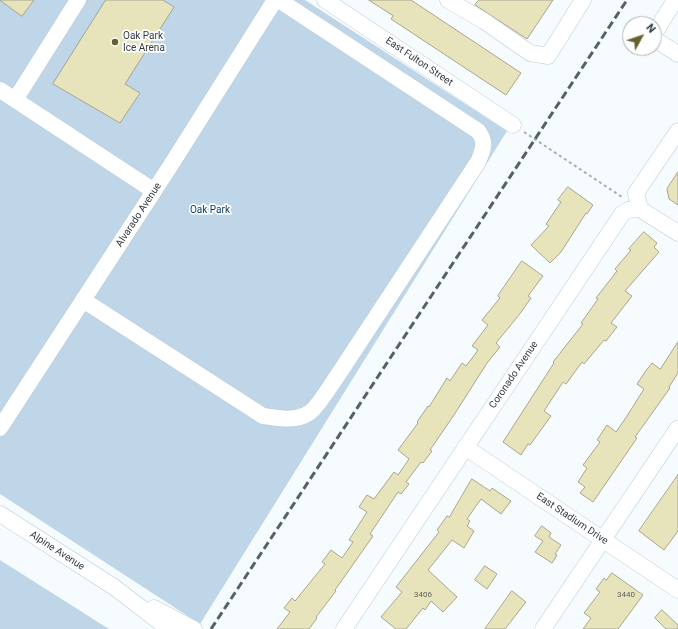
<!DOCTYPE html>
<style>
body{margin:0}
#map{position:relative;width:678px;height:629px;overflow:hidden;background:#f6fbfe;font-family:Roboto,sans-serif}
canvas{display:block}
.north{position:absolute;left:622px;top:16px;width:40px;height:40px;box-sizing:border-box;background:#fff;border:1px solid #adb0b3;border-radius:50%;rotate:50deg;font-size:11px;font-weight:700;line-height:16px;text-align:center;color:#323a40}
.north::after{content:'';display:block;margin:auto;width:14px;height:18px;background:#67612e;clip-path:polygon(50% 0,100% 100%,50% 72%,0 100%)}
</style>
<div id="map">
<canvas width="678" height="629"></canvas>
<div class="north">N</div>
</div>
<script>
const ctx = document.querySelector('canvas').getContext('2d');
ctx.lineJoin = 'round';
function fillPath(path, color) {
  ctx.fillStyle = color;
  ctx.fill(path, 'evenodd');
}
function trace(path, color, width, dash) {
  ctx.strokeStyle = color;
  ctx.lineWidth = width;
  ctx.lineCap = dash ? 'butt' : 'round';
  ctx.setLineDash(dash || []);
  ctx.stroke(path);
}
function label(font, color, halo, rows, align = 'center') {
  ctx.font = font + ' Roboto,sans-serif';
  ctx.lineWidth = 3.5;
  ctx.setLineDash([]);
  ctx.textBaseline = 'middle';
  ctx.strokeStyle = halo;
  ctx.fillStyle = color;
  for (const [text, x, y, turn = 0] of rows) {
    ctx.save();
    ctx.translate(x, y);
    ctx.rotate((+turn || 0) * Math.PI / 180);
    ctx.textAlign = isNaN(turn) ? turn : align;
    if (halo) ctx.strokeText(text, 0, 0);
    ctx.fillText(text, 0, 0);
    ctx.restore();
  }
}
const green = new Path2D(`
 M 0,0 L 305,0 L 507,131 L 200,624 L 0,494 Z
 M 0,560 L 109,629 L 0,629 Z`);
const building = new Path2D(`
 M 0,0 L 34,0 L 22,16 Z
 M 106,0 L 163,0 L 174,7 L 125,84 L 140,93 L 120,123 L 53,84 Z
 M 369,0 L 411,0 L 521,73 L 506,95 L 391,19 L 393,16 Z
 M 479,0 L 553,0 L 527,39 L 475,5 Z
 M 678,172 L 678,205 L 669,199 L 667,189 Z
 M 568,187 L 593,205 L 587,214 L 586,213 L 561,252 L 550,263 L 531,245 L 549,226 L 546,224 L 561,202 L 558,200 Z
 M 644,232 L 657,243 L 654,247 L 659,252 L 625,291 L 632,296 L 611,323 L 617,327 L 606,341 L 604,340 L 584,364 L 582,362 L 566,384 L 563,382 L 544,411 L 551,416 L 530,445 L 528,444 L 521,455 L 503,442 L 554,363 L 553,362 L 583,324 L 581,323 L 598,299 L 596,298 L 617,271 L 615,269 L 631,250 L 629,249 Z
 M 522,261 L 543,276 L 528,296 L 531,298 L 519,315 L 496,343 L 500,347 L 487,363 L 454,415 L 430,450 L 432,451 L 423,463 L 421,462 L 406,482 L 409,484 L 401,494 L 398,492 L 370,534 L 373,536 L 335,590 L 336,591 L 316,617 L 317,618 L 309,629 L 277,629 L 290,612 L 284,608 L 292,598 L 295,601 L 325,564 L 322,562 L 331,550 L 342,558 L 353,542 L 349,540 L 367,512 L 359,507 L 367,495 L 374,499 L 394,472 L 398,475 L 409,459 L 398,450 L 418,423 L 417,422 L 428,406 L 429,407 L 447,378 L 450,381 L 462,363 L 466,366 L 473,357 L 478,350 L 472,346 L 488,325 L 482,320 L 500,298 L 498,296 Z
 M 678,342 L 678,373 L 669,387 L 670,388 L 635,437 L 637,438 L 593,502 L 580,493 L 585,487 L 578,482 L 587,468 L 583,465 L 600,442 L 597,440 L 607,425 L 616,432 L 627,416 L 644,389 L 637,384 L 645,372 L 652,363 L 660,369 Z
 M 678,475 L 678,531 L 664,550 L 639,531 Z
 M 472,479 L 490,491 L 492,488 L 511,501 L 501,514 L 481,499 L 467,519 L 470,521 L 467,526 L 474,531 L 464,548 L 452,540 L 428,570 L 457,597 L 443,612 L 431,601 L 425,610 L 423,608 L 406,629 L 396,629 L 381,617 L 402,592 L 396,587 L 439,532 L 437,530 L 447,516 L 449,517 Z
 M 542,526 L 551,533 L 549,537 L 561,545 L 555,554 L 557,555 L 552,563 L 535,552 L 543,541 L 535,536 Z
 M 485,566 L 497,574 L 487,589 L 475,580 Z
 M 612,573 L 643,595 L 618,629 L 583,629 L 591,618 L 584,613 L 600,592 L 596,589 L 604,578 L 606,580 Z
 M 512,591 L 526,602 L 505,629 L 485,629 Z
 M 662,610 L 678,625 L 678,629 L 666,629 L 655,618 Z`);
const path = new Path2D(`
 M 524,132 L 622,197`);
const minor = new Path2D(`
 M 325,0 L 513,125
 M 448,0 L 484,21 L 530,53 L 548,56 L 583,0
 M 654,34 L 675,0
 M 654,39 L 678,54
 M 0,90 L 154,191
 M 15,100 L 78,0
 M 640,209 L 636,193 L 678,131
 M 640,209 L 678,233
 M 83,300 L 263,416 C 278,418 295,422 309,413 C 316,409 329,388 334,381 L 478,162 C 483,149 487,143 478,131 L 279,0
 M 0,428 L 169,168 L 275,0
 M 465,447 L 678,590
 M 0,514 L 114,587 L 169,629
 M 154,608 L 194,629
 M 344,629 L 622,214 L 628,210 L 640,209
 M 543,629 L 678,428`);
const rail = new Path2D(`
 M 211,629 L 627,0`);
const markers = [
 [115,42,4,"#67612e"]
];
const numberNames = [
 ["3406",423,595],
 ["3440",626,595]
];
const poiNames = [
 ["Oak Park",123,36],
 ["Ice Arena",123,48]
];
const streetNames = [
 ["East Fulton Street",419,62,34],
 ["Alvarado Avenue",139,215,-57],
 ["Coronado Avenue",514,375,-56],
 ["East Stadium Drive",572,519,34],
 ["Alpine Avenue",57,551,33]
];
const parkNames = [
 ["Oak Park",210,210]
];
fillPath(green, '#bfd6e9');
fillPath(building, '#e7e3ba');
trace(building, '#a8a690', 1);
trace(minor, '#b6c9da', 17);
trace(path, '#a9afb3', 2, [3, 3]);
trace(minor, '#fff', 16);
trace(rail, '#586065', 3, [8, 4]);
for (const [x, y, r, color] of markers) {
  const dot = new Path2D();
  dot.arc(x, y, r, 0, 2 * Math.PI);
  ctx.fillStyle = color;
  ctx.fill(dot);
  trace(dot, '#fff', 1.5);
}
label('8px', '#5f645e', null, numberNames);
label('10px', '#323a40', '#fff', poiNames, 'left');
label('10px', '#323a40', '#fff', streetNames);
label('10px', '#00395e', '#fff', parkNames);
</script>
